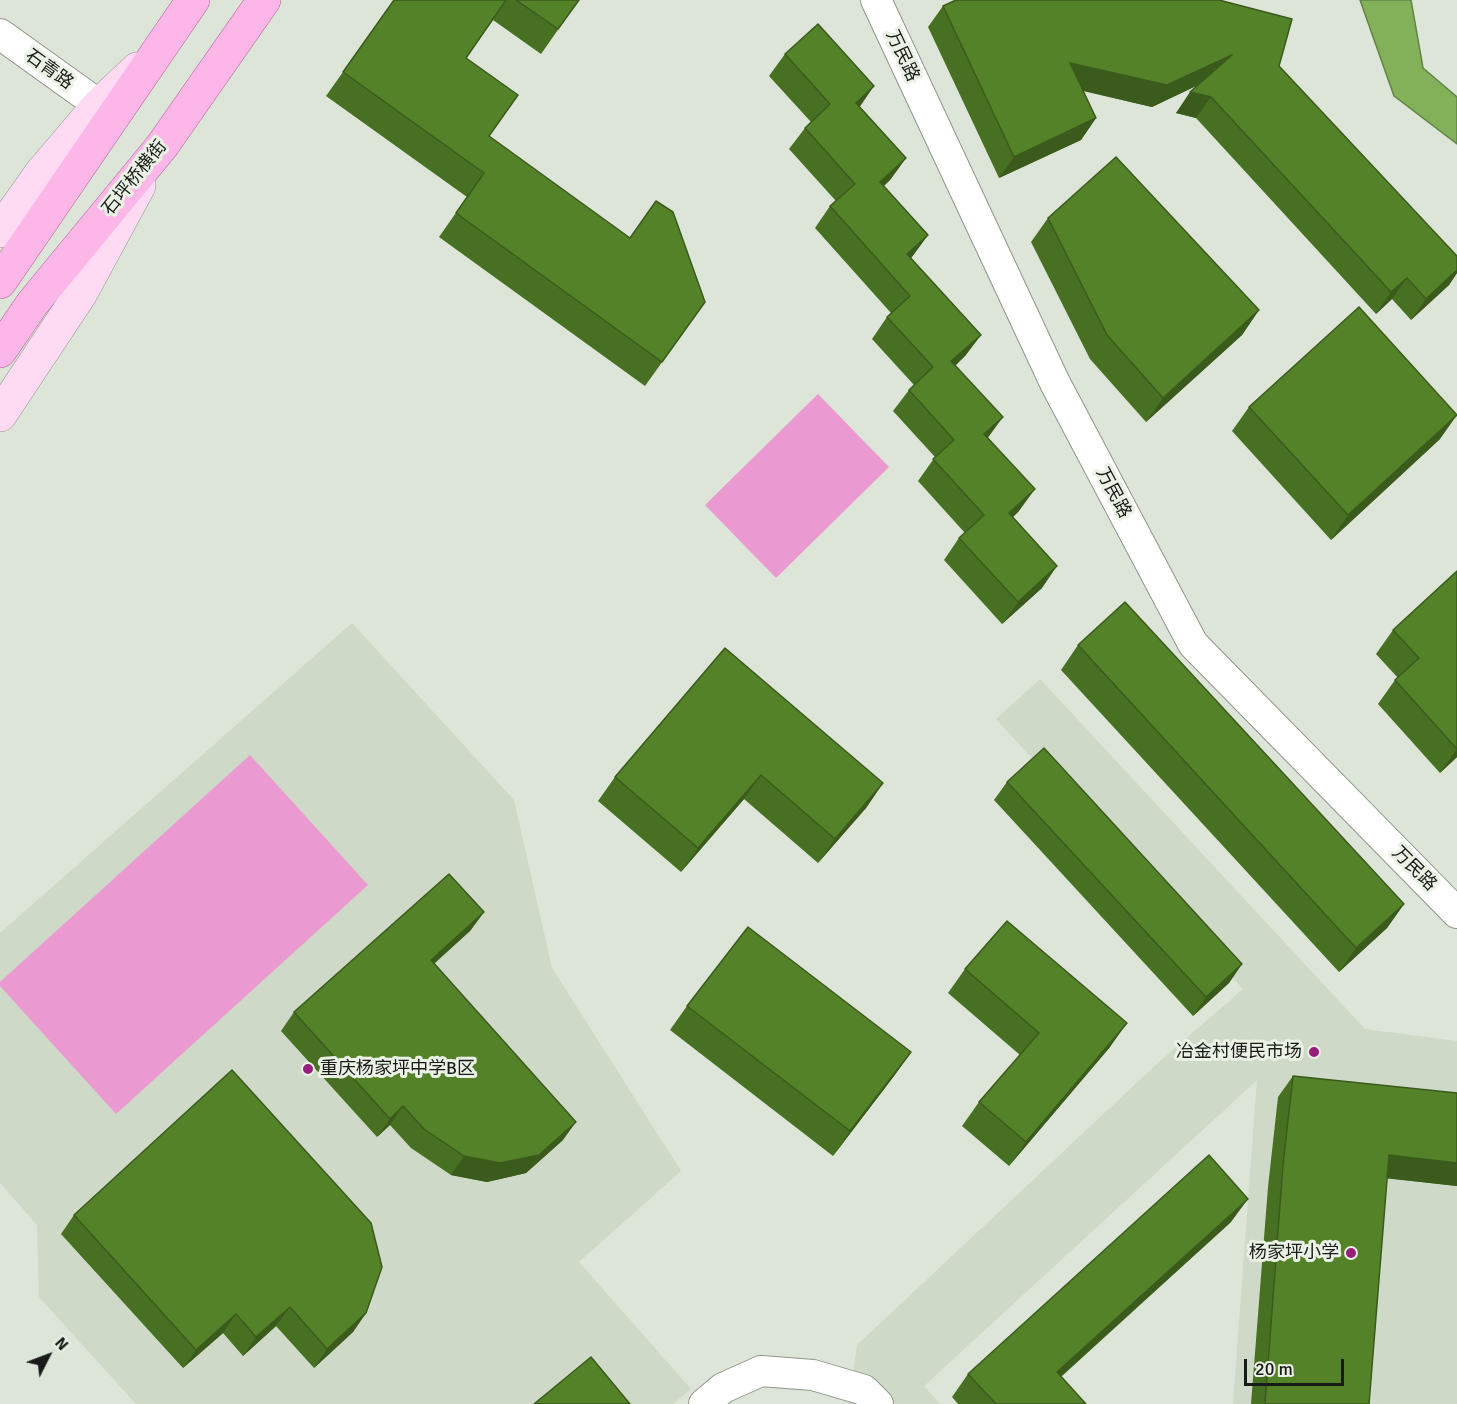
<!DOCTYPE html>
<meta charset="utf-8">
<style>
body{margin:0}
#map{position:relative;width:1457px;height:1404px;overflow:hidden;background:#dde4d8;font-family:Signika,sans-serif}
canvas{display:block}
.north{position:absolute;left:18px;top:1326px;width:60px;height:60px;-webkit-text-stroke:4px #eaf1e5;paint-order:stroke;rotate:48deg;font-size:16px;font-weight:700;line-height:24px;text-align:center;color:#181b17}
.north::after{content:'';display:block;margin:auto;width:21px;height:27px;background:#181b17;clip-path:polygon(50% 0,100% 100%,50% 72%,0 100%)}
.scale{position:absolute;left:1244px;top:1359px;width:100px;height:27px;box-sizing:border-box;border:3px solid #181b17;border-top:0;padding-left:8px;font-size:18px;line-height:21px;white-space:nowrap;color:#181b17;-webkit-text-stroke:4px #eaf1e5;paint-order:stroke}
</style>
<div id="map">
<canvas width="1457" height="1404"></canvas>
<div class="north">N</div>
<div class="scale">20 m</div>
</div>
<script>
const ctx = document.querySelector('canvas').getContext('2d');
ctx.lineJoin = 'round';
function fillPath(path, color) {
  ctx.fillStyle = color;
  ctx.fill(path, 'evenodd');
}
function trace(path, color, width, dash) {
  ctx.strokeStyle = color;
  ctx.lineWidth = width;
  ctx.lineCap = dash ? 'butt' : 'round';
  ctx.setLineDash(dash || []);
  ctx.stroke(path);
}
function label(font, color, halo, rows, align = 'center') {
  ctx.font = font + ' Signika,"Noto Sans SC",sans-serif';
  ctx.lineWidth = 6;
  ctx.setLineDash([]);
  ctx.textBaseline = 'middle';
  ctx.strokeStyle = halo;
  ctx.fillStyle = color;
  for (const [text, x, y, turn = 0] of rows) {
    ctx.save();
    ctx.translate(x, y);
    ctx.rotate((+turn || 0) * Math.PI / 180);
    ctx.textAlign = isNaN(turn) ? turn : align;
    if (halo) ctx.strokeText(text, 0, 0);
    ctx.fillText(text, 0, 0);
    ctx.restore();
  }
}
const built = new Path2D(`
 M 352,623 L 514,800 L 552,968 L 681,1171 L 579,1262 L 691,1389 L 673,1404 L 136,1404 L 39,1297 L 37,1225 L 0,1183 L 0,933 Z
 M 1040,679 L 1365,1029 L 1457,1041 L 1457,1404 L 1233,1404 L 1257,1080 L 924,1386 L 940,1404 L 849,1404 L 857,1345 L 1159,1062 L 1243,989 L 996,719 Z`);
const green = new Path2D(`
 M 818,394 L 889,467 L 776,578 L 705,505 Z
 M 250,755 L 368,885 L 116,1114 L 0,986 L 0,982 Z`);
const water = new Path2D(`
 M 1360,0 L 1411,0 L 1423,68 L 1457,97 L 1457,144 L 1394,96 Z`);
const street = new Path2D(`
 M 876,0 L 1055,383 L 1193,644 L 1457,913
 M 0,34 L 99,105
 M 704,1404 L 723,1388 L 761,1371 L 813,1375 L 864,1390 L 878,1404`);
const secondary = new Path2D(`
 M 0,231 L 41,173 L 99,105 L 137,69
 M 0,415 L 81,293 L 139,186`);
const primary = new Path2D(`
 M 0,282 L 193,0
 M 0,351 L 32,304 L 162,146 L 264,0`);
const wall = new Path2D(`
 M 394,0 L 579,0 L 541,54 L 493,20 L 466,58 L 489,136 L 688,326 L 645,386 L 439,237 L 467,197 L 326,96 Z
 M 943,6 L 1279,66 L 1457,256 L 1457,273 L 1449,285 L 1411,320 L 1392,299 L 1376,314 L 1196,118 L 1176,113 L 1198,85 L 1152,107 L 1083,91 L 1096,118 L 1081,140 L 999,178 L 928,27 Z
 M 785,54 L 860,107 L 906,158 L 890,180 L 884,186 L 928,235 L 911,258 L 981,335 L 965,356 L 955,366 L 988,438 L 1019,511 L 1013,517 L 1042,588 L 1002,624 L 944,560 L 959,538 L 965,533 L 918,481 L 935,457 L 893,411 L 909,390 L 914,385 L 872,339 L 887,317 L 891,313 L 815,228 L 830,206 L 836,201 L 789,149 L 805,128 L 811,122 L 769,76 Z
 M 1048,218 L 1259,310 L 1242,335 L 1146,422 L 1090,359 L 1031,242 Z
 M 1249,407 L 1440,439 L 1331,540 L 1232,431 Z
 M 1457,571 L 1457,757 L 1440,773 L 1378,704 L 1395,680 L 1398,678 L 1376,654 L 1393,630 Z
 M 1078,645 L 1404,904 L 1387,928 L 1339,972 L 1061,670 Z
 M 725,648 L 883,783 L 866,808 L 818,863 L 744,799 L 681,872 L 598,801 L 615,777 Z
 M 1007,782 L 1242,964 L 1229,983 L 1193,1016 L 994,800 Z
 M 484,912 L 470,931 L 434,964 L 563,1140 L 526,1173 L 487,1182 L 451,1175 L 411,1148 L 390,1125 L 377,1137 L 281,1031 L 294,1012 Z
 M 965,969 L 1110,1047 L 1009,1166 L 962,1126 L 979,1102 L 1020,1055 L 948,993 Z
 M 687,1006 L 911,1052 L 894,1076 L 833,1156 L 670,1030 Z
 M 1293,1076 L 1457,1093 L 1457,1186 L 1387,1178 L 1369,1404 L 1251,1404 L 1268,1187 L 1278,1097 Z
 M 74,1215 L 366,1313 L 353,1332 L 314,1368 L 276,1326 L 243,1356 L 223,1333 L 183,1368 L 61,1234 Z
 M 1231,1222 L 1061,1377 L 1086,1404 L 958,1404 L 952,1397 L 968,1374 Z`);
const shadedWall = new Path2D(`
 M 1232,55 L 1217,76 L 1152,107 L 1055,84 L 1070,63 Z
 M 874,86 L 859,108 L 856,103 Z
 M 1190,92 L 1211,97 L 1196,118 L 1176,113 Z
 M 1096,118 L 1081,140 L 999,178 L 1014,157 Z
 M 906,158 L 890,180 L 864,203 L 880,182 Z
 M 928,235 L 912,257 L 891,276 L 907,254 Z
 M 1457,270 L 1457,273 L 1449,285 L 1411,320 L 1426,299 Z
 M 1407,278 L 1392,299 L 1376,314 L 1391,292 Z
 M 1259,310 L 1242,335 L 1146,422 L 1163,398 Z
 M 981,335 L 965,356 L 936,383 L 951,361 Z
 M 1457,415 L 1440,439 L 1331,540 L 1348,515 Z
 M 1003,417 L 987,439 L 984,434 Z
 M 1035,489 L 1019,511 L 994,535 L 1009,513 Z
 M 1057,566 L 1042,588 L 1002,624 L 1018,602 Z
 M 1457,749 L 1457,757 L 1440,773 Z
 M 761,775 L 744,799 L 681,872 L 698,848 Z
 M 883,783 L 866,808 L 818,863 L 835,839 Z
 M 1404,904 L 1387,928 L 1339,972 L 1356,948 Z
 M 484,912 L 470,931 L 417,978 L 431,960 Z
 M 1242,964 L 1229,983 L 1193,1016 L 1206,997 Z
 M 1127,1023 L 1110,1047 L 1009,1166 L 1026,1142 Z
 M 911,1052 L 894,1076 L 833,1156 L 850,1131 Z
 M 403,1106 L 390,1125 L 377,1137 L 390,1119 Z
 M 576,1122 L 563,1140 L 526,1173 L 487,1182 L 451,1175 L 464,1156 Z
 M 1389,1155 L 1457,1163 L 1457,1186 L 1374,1177 Z
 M 1248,1199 L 1231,1222 L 1040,1395 L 1057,1372 Z
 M 290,1307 L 276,1326 L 243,1356 L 256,1337 Z
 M 366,1313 L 353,1332 L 314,1368 L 327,1349 Z
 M 236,1314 L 223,1333 L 183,1368 L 196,1350 Z`);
const building = new Path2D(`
 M 394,0 L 506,0 L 466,58 L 518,95 L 489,136 L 630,238 L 656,201 L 673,212 L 705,302 L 662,362 L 456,213 L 484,173 L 343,72 Z
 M 516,0 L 579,0 L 558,29 Z
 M 956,0 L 1219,0 L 1292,19 L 1279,66 L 1457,256 L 1457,270 L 1426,299 L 1407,278 L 1391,292 L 1211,97 L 1190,92 L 1232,55 L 1167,85 L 1070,63 L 1096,118 L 1014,157 L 943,6 Z
 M 818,24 L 874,86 L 856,103 L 906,158 L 880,182 L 928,235 L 907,254 L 981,335 L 951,361 L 1003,417 L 984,434 L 1035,489 L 1009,513 L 1057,566 L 1018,602 L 959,538 L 984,515 L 933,459 L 954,440 L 909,390 L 933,367 L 887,317 L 910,296 L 830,206 L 855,184 L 805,128 L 830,104 L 785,54 Z
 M 1116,157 L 1259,310 L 1163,398 L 1107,335 L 1048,218 Z
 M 1359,307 L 1457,415 L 1348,515 L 1249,407 Z
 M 1457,571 L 1457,749 L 1395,680 L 1419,658 L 1393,630 Z
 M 1125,602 L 1404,904 L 1356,948 L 1078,645 Z
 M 725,648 L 883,783 L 835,839 L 761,775 L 698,848 L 615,777 Z
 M 1044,748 L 1242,964 L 1206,997 L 1007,782 Z
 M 449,874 L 484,912 L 431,960 L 576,1122 L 539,1155 L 500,1163 L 464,1156 L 424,1129 L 403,1106 L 390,1119 L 294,1012 Z
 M 1007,921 L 1127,1023 L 1026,1142 L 979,1102 L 1039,1033 L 965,969 Z
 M 748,927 L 911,1052 L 850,1131 L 687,1006 Z
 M 232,1070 L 371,1223 L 382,1267 L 366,1313 L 327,1349 L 290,1307 L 256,1337 L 236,1314 L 196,1350 L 74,1215 Z
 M 1293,1076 L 1457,1093 L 1457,1163 L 1389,1155 L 1369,1404 L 1265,1404 L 1283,1165 Z
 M 1209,1155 L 1248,1199 L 1057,1372 L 1086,1404 L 996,1404 L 968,1374 Z
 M 591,1357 L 630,1404 L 534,1404 Z`);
const markers = [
 [1314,1052,6,"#971f7a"],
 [308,1069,6,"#971f7a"],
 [1351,1253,6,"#971f7a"]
];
const streetNames = [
 ["万民路",902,56,65],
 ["石青路",49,70,36],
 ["石坪桥横街",135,178,-51],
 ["万民路",1113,493,62],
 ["万民路",1414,869,45]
];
const poiNames = [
 ["冶金村便民市场",1302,1052],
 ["重庆杨家坪中学B区",320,1069,"left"],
 ["杨家坪小学",1339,1253]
];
fillPath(built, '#ced9c7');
fillPath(green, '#eb9ad1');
fillPath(water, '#82b159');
trace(water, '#628445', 1.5);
trace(street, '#8f968b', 32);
trace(secondary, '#8f968b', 34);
trace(primary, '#ac6194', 34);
trace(street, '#fff', 30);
trace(secondary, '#fedbf3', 33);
trace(primary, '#fdb6e8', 33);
fillPath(wall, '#487022');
fillPath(shadedWall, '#3b5b1c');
fillPath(building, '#548228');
trace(building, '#3b5b1c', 1.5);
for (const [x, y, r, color] of markers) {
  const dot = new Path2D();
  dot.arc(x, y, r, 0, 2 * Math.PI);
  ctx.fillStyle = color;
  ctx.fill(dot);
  trace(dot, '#eaf1e5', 2);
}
label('18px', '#181b17', '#eaf1e5', streetNames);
label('18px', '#181b17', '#eaf1e5', poiNames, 'right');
</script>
